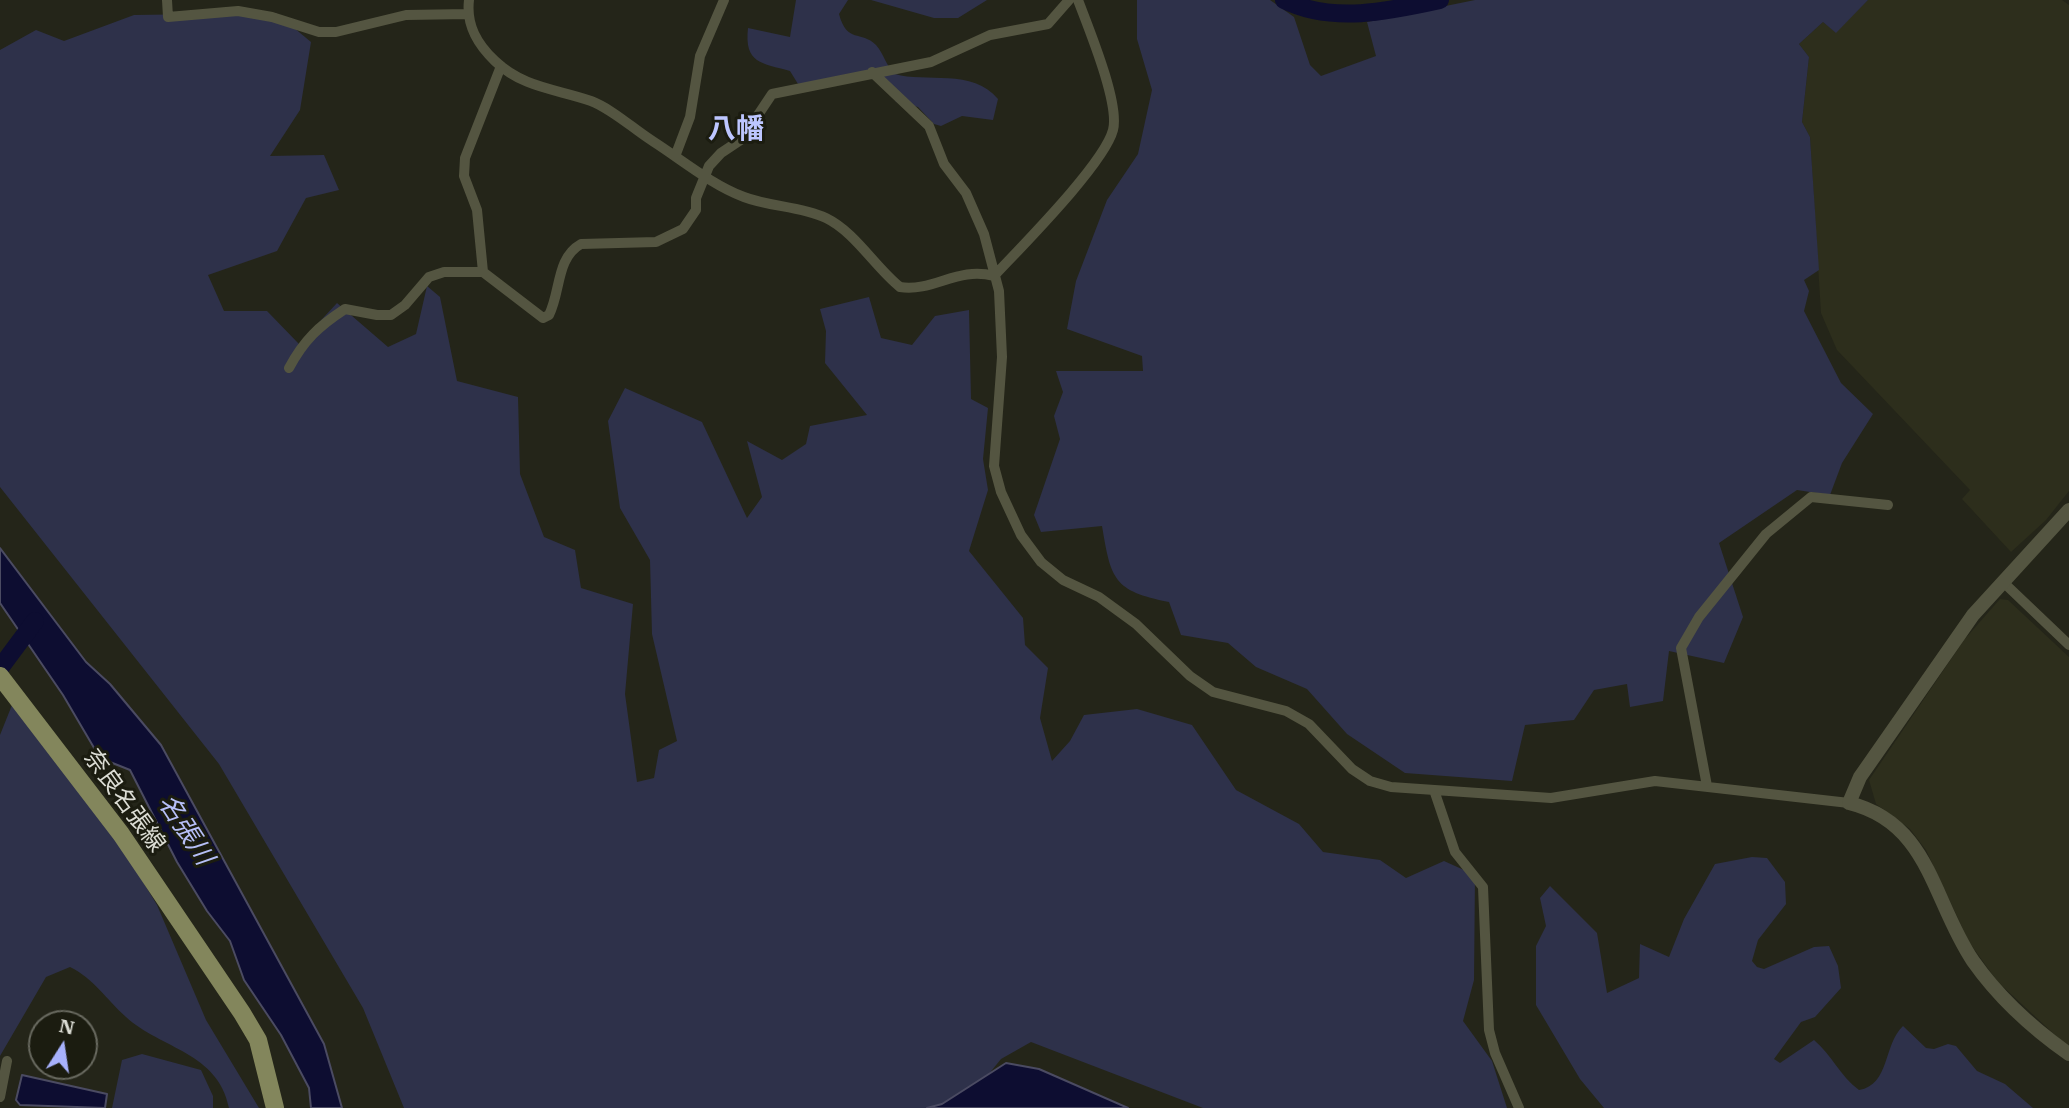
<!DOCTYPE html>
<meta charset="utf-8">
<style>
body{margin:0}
#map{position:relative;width:2069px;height:1108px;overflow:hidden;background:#242519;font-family:"IBM Plex Serif",serif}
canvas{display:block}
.north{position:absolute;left:28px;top:1010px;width:70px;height:70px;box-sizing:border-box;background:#1b1c10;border:2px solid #68695f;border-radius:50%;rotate:12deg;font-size:19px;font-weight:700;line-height:28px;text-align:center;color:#dcddd5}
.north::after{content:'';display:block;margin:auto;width:24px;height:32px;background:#a7b1fc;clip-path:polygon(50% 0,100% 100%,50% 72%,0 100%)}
</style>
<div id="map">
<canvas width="2069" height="1108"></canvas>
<div class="north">N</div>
</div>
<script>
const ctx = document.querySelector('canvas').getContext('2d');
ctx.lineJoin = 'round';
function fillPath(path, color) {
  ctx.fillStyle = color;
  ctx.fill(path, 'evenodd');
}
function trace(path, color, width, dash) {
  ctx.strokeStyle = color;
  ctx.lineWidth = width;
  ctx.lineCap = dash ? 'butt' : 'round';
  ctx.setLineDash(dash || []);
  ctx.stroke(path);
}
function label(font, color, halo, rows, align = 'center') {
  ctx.font = font + ' "IBM Plex Serif","Noto Sans JP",serif';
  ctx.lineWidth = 6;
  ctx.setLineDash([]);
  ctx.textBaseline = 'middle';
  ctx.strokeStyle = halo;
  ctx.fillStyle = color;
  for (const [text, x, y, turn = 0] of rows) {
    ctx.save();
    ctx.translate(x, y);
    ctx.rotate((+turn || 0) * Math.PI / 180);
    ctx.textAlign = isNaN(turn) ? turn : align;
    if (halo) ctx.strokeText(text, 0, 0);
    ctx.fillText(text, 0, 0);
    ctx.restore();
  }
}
const built = new Path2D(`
 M 1868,0 L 2062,0 L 2069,5 L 2069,491 L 2046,520 L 2011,552 L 1962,499 L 1970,490 L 1837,350 L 1821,313 L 1810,137 L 1802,122 L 1809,57 L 1799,44 L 1823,22 L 1836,32 Z
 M 2000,599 L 2008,600 L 2069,657 L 2069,1048 L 1997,981 L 1969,942 L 1926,850 L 1910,829 L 1876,804 L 1869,780 L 1964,640 Z`);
const green = new Path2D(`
 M 796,0 L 987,0 L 958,18 L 934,18 L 871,0 L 848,0 L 839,14 C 847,44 861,30 876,45 C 884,54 886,66 895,74 C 925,83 973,68 998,99 L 993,120 L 962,116 L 941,126 L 934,124 L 918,107 L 896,102 L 880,75 L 798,84 L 790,71 C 762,63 744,64 748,28 L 790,37 Z
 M 1137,0 L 1270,0 L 1294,17 L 1310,65 L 1321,76 L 1376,56 L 1367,22 L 1475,0 L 1868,0 L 1836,33 L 1823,22 L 1799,44 L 1809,57 L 1802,122 L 1810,137 L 1819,270 L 1804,280 L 1809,291 L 1804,311 L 1841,383 L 1873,414 L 1842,463 L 1830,495 L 1797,490 L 1719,543 L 1743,617 L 1724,663 L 1669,651 L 1663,701 L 1630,707 L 1627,684 L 1594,690 L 1574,720 L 1525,725 L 1512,781 L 1405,773 L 1347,734 L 1307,689 L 1256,667 L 1228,643 L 1181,635 L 1169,602 C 1113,591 1111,579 1102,526 L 1041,532 L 1034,515 L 1060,439 L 1054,416 L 1063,392 L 1056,371 L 1143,371 L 1142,356 L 1067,329 L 1076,281 L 1107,200 L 1138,154 L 1152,90 L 1137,39 Z
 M 276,13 L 311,42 L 300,110 L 270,156 L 324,155 L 339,190 L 306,198 L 277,251 L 208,275 L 224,311 L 267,311 L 299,344 L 337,303 L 388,347 L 416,334 L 427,286 L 440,297 L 457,381 L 518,397 L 520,474 L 544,537 L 575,550 L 581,588 L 633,604 L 625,694 L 637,782 L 654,778 L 659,750 L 677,741 L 652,634 L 650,560 L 620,508 L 608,421 L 625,388 L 702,422 L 747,518 L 762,497 L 747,441 L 782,460 L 806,444 L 810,426 L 867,415 L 825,363 L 826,331 L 820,309 L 869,297 L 881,338 L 912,345 L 935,316 L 969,310 L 971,399 L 988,408 L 983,459 L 988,490 L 969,551 L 1023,618 L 1025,645 L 1048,668 L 1040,718 L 1052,761 L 1070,741 L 1084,715 L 1137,709 L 1192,725 L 1236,790 L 1299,824 L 1323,852 L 1380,860 L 1406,878 L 1444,861 L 1475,875 L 1474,980 L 1463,1021 L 1492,1061 L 1507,1108 L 1203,1108 L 1031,1042 L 1001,1059 L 988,1075 L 942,1104 L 927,1108 L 404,1108 L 363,1008 L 219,764 L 0,487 L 0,50 L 36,30 L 64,41 L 134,15 Z
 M 12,705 L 114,834 L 157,905 L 206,1020 L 259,1108 L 229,1108 C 218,1052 161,1049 126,1017 C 106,999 94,979 70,967 L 46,977 L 0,1056 L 0,735 Z
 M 1752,857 L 1767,858 L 1785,882 L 1786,904 L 1758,940 L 1752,961 L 1757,967 L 1764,969 L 1814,947 L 1829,946 L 1838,966 L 1841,988 L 1815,1017 L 1801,1022 L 1774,1059 L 1780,1063 L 1814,1040 C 1832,1055 1840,1076 1859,1090 C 1890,1085 1883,1045 1903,1026 L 1926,1048 L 1934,1049 L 1948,1044 L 1956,1046 L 1977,1071 L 2005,1084 L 2033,1108 L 1604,1108 L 1580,1079 L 1536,1005 L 1536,946 L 1546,926 L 1540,898 L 1550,886 L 1597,933 L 1607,993 L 1639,978 L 1640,944 L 1669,957 L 1684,919 L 1715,864 Z
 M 142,1054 L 201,1070 L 213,1096 L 213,1108 L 112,1108 L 122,1060 Z`);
const water = new Path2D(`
 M 0,548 L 86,662 L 110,684 L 161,745 L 324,1044 L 342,1108 L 311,1108 L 309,1088 L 281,1035 L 244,980 L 230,941 L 207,911 L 177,862 L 130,770 L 100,758 L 63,695 L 0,603 Z
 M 1006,1063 L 1039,1069 L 1128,1108 L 927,1108 L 942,1104 Z
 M 22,1075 L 107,1094 L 105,1108 L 20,1105 L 16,1100 Z`);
const river = new Path2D(`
 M 1284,0 C 1332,24 1390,11 1440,0
 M 0,668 L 35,621`);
const minor = new Path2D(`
 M 167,0 L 168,17 L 238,11 L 272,17 L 319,32 L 336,32 L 406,15 L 468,14
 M 469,0 C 466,25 477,44 495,61 C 523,88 557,89 591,101 C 614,110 633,129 654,142 C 682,160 712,185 744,197 C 770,207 800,206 826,218 C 855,232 875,267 900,287 C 934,292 958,266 994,276
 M 872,72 L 929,126 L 944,164 L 966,193 L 984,234 L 999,291 L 1002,357 L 994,466 L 1001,492 L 1021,535 L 1041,562 L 1063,580 L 1099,597 L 1136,624 L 1190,676 L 1213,692 L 1286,711 L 1309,724 L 1352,769 L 1370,781 L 1391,787 L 1551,798 L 1655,781 L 1849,803
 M 676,154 L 690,117 L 700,56 L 724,0
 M 483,272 L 477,210 L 464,176 L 465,158 L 501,66
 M 994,276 C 1021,247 1104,164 1113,130 C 1120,103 1088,27 1078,0
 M 289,368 C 304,340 319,326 345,309 L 377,315 L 391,315 L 405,305 L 429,277 L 444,272 L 483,272 L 543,318 L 549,315 C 561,291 556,258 581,244 L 656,242 L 683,229 L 696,210 L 696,198 L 709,166 L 721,153 L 742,139 L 772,94 L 931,62 L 990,35 L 1048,24 L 1069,0
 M 2002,581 L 2069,645
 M 1707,786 L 1681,648 L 1699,617 L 1766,534 L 1811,497 L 1888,505
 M 1434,790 L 1455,852 L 1483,887 L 1489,1030 L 1495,1053 L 1519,1108
 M 0,1097 L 7,1061`);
const tertiary = new Path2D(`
 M 2069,510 L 1973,615 L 1860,777 L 1849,803 C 1930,823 1932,900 1973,961 C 1999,998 2032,1028 2069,1054`);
const primary = new Path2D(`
 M 0,676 L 121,834 L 242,1013 L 258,1040 L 275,1108`);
const streetNames = [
 ["奈良名張線",124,801,54]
];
const waterNames = [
 ["名張川",185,830,57]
];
const quarterNames = [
 ["八幡",736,130]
];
fillPath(built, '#2d2e1c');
fillPath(green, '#2e314a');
fillPath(water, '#0d0d31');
trace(water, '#4b4b62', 2);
trace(river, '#0d0d31', 18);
trace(minor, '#545541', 10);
trace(tertiary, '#545541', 14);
trace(primary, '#83865c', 18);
label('24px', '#dcddd5', '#1b1c10', streetNames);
label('italic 26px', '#b6bff7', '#1b1c10', waterNames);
label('bold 28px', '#bdc6ff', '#1b1c10', quarterNames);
</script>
